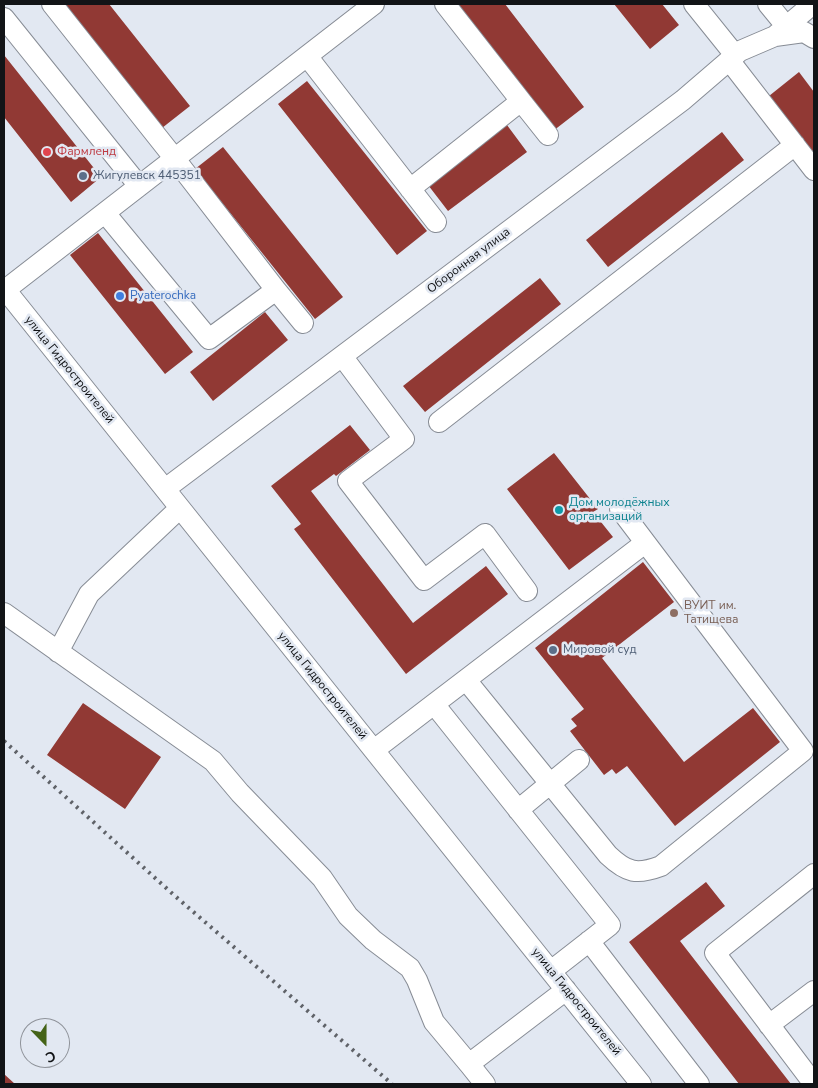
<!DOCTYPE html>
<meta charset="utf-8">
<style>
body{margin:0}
#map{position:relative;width:818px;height:1088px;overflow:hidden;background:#e2e8f2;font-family:"Nunito Sans",sans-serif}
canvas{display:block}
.frame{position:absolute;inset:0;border:5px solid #121417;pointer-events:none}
.north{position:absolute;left:20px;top:1018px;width:50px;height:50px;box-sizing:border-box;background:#e2e8f2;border:1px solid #8f939a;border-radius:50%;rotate:158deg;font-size:14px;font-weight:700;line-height:20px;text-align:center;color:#121417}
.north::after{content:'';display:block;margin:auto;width:18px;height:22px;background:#446317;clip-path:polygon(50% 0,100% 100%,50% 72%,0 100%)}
</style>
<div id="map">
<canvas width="818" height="1088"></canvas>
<div class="frame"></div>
<div class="north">С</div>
</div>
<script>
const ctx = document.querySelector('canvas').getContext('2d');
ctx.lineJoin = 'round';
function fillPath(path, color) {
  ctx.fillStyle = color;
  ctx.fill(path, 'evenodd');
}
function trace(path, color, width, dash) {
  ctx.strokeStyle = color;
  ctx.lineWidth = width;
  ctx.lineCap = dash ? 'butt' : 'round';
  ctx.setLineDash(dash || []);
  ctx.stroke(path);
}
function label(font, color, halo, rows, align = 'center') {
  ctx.font = font + ' "Nunito Sans",sans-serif';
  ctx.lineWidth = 5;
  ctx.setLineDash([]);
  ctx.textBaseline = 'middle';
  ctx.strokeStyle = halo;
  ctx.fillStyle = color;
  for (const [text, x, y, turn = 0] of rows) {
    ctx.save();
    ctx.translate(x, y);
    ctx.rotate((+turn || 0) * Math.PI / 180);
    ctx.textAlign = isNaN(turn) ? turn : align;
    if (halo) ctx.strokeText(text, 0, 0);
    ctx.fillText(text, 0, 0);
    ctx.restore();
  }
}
const building = new Path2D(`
 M 63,4 L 109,4 L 190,106 L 162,128 Z
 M 456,4 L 505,4 L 584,107 L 553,131 Z
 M 614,4 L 662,4 L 679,25 L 650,49 Z
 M 4,55 L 101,177 L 71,202 L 4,117 Z
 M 799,72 L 814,92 L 814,153 L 769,96 Z
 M 307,81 L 427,231 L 397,255 L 278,104 Z
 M 504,121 L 527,152 L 448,211 L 425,181 Z
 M 722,132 L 744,160 L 608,267 L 586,240 Z
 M 223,147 L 343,297 L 315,319 L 195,169 Z
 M 98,233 L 193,352 L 165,374 L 70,255 Z
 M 540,278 L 561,304 L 425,412 L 403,386 Z
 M 265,312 L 288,340 L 213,401 L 190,372 Z
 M 350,425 L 370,450 L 336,476 L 334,474 L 311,491 L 413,623 L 486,566 L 508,594 L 406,674 L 294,529 L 301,524 L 271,486 Z
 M 554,453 L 598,509 L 593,512 L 613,537 L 569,570 L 507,489 Z
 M 643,562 L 674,602 L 602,658 L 684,762 L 753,708 L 780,742 L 675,826 L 627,766 L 616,774 L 612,769 L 604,775 L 570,731 L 577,726 L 571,719 L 584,709 L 535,648 Z
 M 83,703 L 161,757 L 125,809 L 47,755 Z
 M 706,882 L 725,906 L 680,941 L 791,1084 L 739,1084 L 629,942 Z
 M 4,1074 L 15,1084 L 4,1084 Z`);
const minor = new Path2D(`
 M 52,4 L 175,159 L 276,290 L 209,339 L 105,213
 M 694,4 L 735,55
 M 768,4 L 786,26
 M 4,18 L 139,186
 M 775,36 L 813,4
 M 307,56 L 436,222
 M 729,60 L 814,170
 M 521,101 L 548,135
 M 410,189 L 521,101 L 445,4
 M 4,288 L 641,1084
 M 5,290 L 374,4
 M 276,290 L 303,323
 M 342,356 L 404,439 L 348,481 L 424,580 L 485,534 L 527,591
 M 439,422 L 795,145
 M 165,489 L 683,100 L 740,51 L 775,36 L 804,32 L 814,38
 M 4,613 L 213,761 L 240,793 L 322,878 L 348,916 L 373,940 L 410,968 L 417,980 L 434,1022 L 469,1064 L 566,990
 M 58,652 L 89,594 L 180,508
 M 466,680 L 608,855 C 627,873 637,875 661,866 L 803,751 L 620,509
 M 434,704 L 645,543
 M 374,750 L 434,704 L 610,925 L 551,971
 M 518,810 L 579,760
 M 589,941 L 699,1084
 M 769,1025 L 814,991
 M 469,1064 L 485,1084
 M 814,1084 L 715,953 L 814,874`);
const rail = new Path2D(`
 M 4,741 L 175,896 L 392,1084`);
const markers = [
 [47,152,5,"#e0444e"],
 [83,176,5,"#5c6f8a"],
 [120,296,5,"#3f7fe0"],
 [559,510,5,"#0f9aa8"],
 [674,613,5,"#8d6e63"],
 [553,650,5,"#5c6f8a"]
];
const healthNames = [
 ["Фармленд",57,152]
];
const serviceNames = [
 ["Жигулевск 445351",93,176],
 ["Мировой суд",563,650]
];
const streetNames = [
 ["Оборонная улица",469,261,-37],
 ["улица Гидростроителей",69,370,51],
 ["улица Гидростроителей",322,686,51],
 ["улица Гидростроителей",576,1002,51]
];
const shopNames = [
 ["Pyaterochka",130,296]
];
const cultureNames = [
 ["Дом молодёжных",569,503],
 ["организаций",569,517]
];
const educationNames = [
 ["ВУИТ им.",684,606],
 ["Татищева",684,620]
];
fillPath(building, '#913934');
trace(minor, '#878c95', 22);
trace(minor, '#fff', 20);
trace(rail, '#5f6268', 4, [2.5, 5]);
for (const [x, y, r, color] of markers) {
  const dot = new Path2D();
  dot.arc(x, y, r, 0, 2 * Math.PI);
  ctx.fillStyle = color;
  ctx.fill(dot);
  trace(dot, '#e2e8f2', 2);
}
label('12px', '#be3a42', '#e2e8f2', healthNames, 'left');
label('12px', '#4e5e75', '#e2e8f2', serviceNames, 'left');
label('12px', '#121417', '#e2e8f2', streetNames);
label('12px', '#366cbe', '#e2e8f2', shopNames, 'left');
label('12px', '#0d838f', '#e2e8f2', cultureNames, 'left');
label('12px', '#785e54', '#e2e8f2', educationNames, 'left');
</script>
